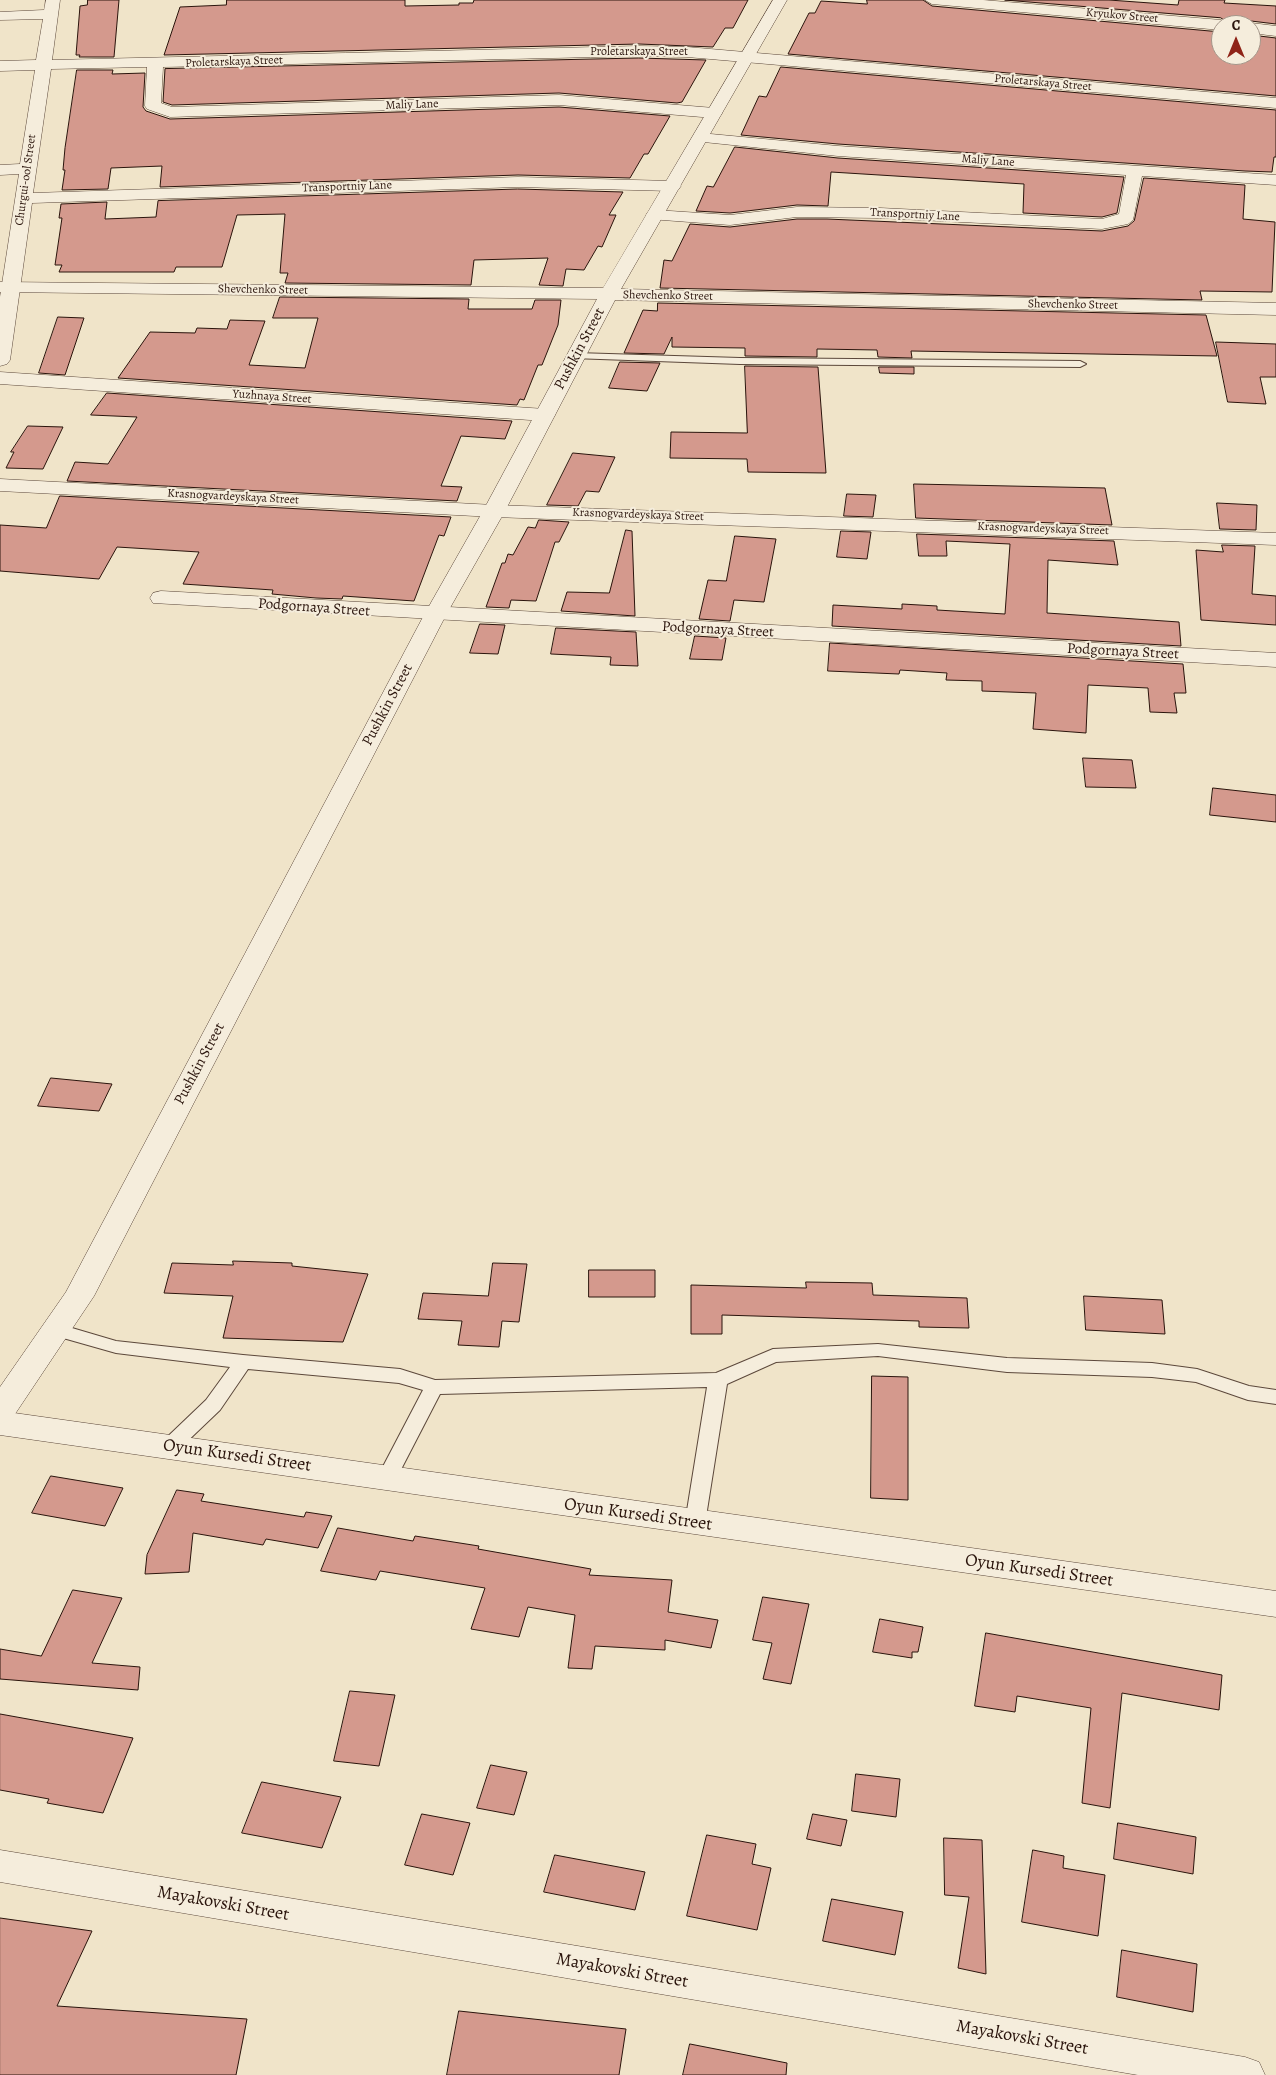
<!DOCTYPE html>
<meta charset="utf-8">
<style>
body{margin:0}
#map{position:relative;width:1276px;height:2075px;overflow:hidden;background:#f0e4c9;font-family:Alegreya,serif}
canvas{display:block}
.north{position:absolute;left:1211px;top:15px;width:50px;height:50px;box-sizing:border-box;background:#f5eddc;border:1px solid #a49689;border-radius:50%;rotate:0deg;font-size:14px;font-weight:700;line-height:20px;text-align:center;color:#2a140c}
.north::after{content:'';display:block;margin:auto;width:18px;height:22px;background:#8f2418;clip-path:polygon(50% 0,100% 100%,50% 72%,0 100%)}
</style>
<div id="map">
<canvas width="1276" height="2075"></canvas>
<div class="north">С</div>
</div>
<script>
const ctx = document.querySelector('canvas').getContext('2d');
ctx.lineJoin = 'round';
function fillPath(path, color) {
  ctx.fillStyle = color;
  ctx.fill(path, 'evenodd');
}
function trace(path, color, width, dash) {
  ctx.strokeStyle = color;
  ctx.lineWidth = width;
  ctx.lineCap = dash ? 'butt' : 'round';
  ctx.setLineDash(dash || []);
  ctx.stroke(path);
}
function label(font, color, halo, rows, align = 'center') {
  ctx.font = font + ' Alegreya,serif';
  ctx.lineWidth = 4;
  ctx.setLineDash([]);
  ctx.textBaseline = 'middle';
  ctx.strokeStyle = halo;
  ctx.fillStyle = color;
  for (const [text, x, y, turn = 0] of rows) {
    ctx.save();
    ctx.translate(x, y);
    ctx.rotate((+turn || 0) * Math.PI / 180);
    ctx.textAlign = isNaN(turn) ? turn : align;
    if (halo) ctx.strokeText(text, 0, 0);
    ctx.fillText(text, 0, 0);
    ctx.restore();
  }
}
const building = new Path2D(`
 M 88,0 L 119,0 L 114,57 L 79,57 L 80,55 L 76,55 L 80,6 L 87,5 Z
 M 227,0 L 405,0 L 405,6 L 459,5 L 459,3 L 473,3 L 474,0 L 748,0 L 733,28 L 725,28 L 713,47 L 639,44 L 164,55 L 180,7 L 226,5 Z
 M 867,0 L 923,0 L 932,6 L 1221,32 L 1221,55 L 1251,55 L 1251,35 L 1276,38 L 1276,96 L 788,54 L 809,13 L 815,13 L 821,1 L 867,4 Z
 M 1005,0 L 1109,0 L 1178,5 L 1179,0 L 1225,0 L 1224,3 L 1276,6 L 1276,24 L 1251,21 L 1244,25 L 1231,25 L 1221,18 Z
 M 639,58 L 706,60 L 682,102 L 677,103 L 559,93 L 172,105 L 163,102 L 165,69 Z
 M 781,67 L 1276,110 L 1276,157 L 1274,157 L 1272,172 L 1245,171 L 838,144 L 741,135 L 759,96 L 766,97 Z
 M 77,70 L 113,70 L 112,74 L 145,73 L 143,107 L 146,111 L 170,119 L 559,107 L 670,116 L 648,154 L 644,154 L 630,178 L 518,175 L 160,187 L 162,166 L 111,168 L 108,189 L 62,190 L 65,170 L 63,170 L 65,148 Z
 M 735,147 L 838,158 L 1124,177 L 1117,213 L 1102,217 L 1023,213 L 1024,184 L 831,172 L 828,206 L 797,205 L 730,213 L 696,211 L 707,186 L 713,187 Z
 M 1144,178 L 1245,185 L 1243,219 L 1275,222 L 1272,292 L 1200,291 L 1202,300 L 660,288 L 664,260 L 672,261 L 690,224 L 730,227 L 797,219 L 827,219 L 1102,231 L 1128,226 L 1134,221 Z
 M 518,189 L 623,192 L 609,215 L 616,215 L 602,247 L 598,246 L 584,270 L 566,269 L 563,286 L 539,285 L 548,258 L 474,260 L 471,285 L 285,283 L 288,273 L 280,273 L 285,214 L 237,215 L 222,267 L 176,267 L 174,272 L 59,272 L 62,265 L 55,265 L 62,218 L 59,218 L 61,204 L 107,202 L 105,219 L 156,217 L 158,201 Z
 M 280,297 L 469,299 L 468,309 L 532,309 L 535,300 L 561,300 L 558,325 L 542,365 L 538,365 L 524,400 L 520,399 L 517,405 L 118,378 L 150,332 L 195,333 L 197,328 L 227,329 L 230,320 L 265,321 L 249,365 L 305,368 L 318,318 L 273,318 Z
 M 658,303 L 1206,315 L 1217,356 L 911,351 L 912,358 L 878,357 L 877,350 L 817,349 L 817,357 L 745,356 L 745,348 L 672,347 L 672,337 L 664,354 L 624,353 L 643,310 L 657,311 Z
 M 58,317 L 84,318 L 65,375 L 39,373 Z
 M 1216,342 L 1276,344 L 1276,377 L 1260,377 L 1266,404 L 1228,402 Z
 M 620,362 L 660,363 L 647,391 L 609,388 Z
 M 745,366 L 818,367 L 826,473 L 748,472 L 747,459 L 670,458 L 671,432 L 747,433 Z
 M 879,367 L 914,367 L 914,374 L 880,373 Z
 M 107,393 L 512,421 L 505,439 L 461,436 L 441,486 L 462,487 L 457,501 L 67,481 L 75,462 L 108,464 L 137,417 L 91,415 Z
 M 28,426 L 63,427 L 43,469 L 6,468 L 14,452 L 11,452 Z
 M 573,453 L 615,457 L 599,492 L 586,491 L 578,506 L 547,505 Z
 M 914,484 L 1105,488 L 1112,525 L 916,518 Z
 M 847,494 L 876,495 L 873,517 L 844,516 Z
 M 60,496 L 451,517 L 444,536 L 439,535 L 414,601 L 343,596 L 342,599 L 316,598 L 272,594 L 273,590 L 183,584 L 199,552 L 117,547 L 99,579 L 0,571 L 0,525 L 46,528 Z
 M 1217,503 L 1257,505 L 1256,530 L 1220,529 Z
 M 539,520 L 569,522 L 559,542 L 555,542 L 536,601 L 511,600 L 509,608 L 486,607 L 502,563 L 505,563 L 508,554 L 513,555 L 528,527 L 535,528 Z
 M 626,530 L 632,531 L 635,616 L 561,611 L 567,592 L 609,593 Z
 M 841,531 L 871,532 L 867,559 L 837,557 Z
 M 917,534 L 1114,541 L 1118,565 L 1048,560 L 1047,613 L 1179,622 L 1181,646 L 832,626 L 833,605 L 902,609 L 902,604 L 937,606 L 937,610 L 1005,614 L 1010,544 L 946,541 L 947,556 L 919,556 Z
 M 735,536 L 776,539 L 764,602 L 734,600 L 730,621 L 699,619 L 708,580 L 726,581 Z
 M 1222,545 L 1255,546 L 1252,594 L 1276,596 L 1276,625 L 1201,620 L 1196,550 L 1223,552 Z
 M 480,624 L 505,625 L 498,654 L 470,653 Z
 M 556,628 L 636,632 L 638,666 L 610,665 L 611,657 L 551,654 Z
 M 695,636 L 726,638 L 722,660 L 690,659 Z
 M 830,643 L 1183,664 L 1186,693 L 1174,693 L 1177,713 L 1150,712 L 1148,688 L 1088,685 L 1086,733 L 1033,729 L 1036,693 L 982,691 L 982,681 L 946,680 L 947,673 L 900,670 L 899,674 L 828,671 Z
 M 1083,758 L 1132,760 L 1136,788 L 1086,787 Z
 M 1213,788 L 1276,795 L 1276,822 L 1210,815 Z
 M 51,1078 L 112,1084 L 99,1111 L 38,1106 Z
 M 233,1261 L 292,1263 L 292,1266 L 368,1274 L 343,1342 L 223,1338 L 233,1296 L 164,1293 L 172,1263 L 233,1265 Z
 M 493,1263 L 527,1264 L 519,1322 L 502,1321 L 499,1347 L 458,1345 L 462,1321 L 418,1319 L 423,1293 L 488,1296 Z
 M 589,1270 L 655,1270 L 655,1297 L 589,1297 Z
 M 806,1282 L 872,1283 L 873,1295 L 967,1298 L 969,1328 L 919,1327 L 919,1321 L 722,1315 L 722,1334 L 691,1334 L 691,1285 L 806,1288 Z
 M 1084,1296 L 1162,1300 L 1165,1334 L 1086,1330 Z
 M 872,1376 L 908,1377 L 908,1500 L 871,1498 Z
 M 51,1476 L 123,1488 L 105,1526 L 32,1513 Z
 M 177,1490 L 204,1494 L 201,1501 L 304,1517 L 306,1512 L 332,1516 L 318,1548 L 266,1539 L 263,1545 L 193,1533 L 189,1572 L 145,1574 L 147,1555 Z
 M 338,1528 L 413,1541 L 415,1536 L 479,1546 L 478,1549 L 591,1569 L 589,1575 L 672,1580 L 668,1612 L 718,1620 L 711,1648 L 665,1640 L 665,1650 L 595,1646 L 592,1669 L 568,1668 L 575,1615 L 528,1607 L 519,1637 L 471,1629 L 485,1588 L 380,1571 L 376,1580 L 321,1571 Z
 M 73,1590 L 122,1598 L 92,1663 L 140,1667 L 138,1690 L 0,1679 L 0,1649 L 41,1656 Z
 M 763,1597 L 809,1604 L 791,1684 L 763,1679 L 772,1643 L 753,1640 Z
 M 880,1619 L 923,1627 L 918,1652 L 912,1652 L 912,1658 L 873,1652 Z
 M 986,1633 L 1222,1675 L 1219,1710 L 1122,1693 L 1110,1808 L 1082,1803 L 1091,1708 L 1017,1696 L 1015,1712 L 975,1706 Z
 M 350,1691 L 395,1695 L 379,1766 L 334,1761 Z
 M 0,1714 L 133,1738 L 103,1813 L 47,1803 L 49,1799 L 0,1790 Z
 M 491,1765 L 527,1772 L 514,1815 L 477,1808 Z
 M 856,1774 L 900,1779 L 896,1817 L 852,1811 Z
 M 262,1782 L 341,1797 L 322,1848 L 242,1833 Z
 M 422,1814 L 470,1823 L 453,1875 L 405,1865 Z
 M 813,1814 L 847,1820 L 841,1846 L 807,1839 Z
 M 1118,1823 L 1196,1837 L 1193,1874 L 1114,1859 Z
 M 707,1835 L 756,1844 L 752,1864 L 771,1868 L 757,1930 L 687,1916 Z
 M 944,1838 L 982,1840 L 986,1974 L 958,1968 L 969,1897 L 945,1895 Z
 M 1033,1850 L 1064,1856 L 1063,1868 L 1105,1875 L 1098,1936 L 1022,1922 Z
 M 555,1855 L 645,1872 L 635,1910 L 544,1892 Z
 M 832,1899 L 903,1912 L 895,1955 L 823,1941 Z
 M 0,1918 L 92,1931 L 57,2006 L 247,2019 L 236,2075 L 0,2075 Z
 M 1122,1950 L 1197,1964 L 1193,2012 L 1117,1997 Z
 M 459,2011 L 626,2029 L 619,2075 L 447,2075 Z
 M 690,2044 L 787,2063 L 786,2075 L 683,2075 Z`);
const service = new Path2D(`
 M 576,353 L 740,358 L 1080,361 L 1086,364 L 1080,367 L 740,364 L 572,358 L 572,354 Z
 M 55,1323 L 116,1341 L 243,1355 L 400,1369 L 435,1380 L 716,1373 L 773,1349 L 878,1344 L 1007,1358 L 1152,1363 L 1197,1369 L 1249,1386 L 1276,1390 L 1276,1404 L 1248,1400 L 1196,1382 L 1152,1377 L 1007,1372 L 878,1356 L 776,1362 L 727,1384 L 705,1523 L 702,1528 L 695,1530 L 688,1528 L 685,1523 L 707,1387 L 440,1394 L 394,1483 L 387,1485 L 380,1483 L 377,1478 L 423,1390 L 399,1383 L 248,1369 L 220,1410 L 176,1452 L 169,1454 L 162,1452 L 159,1447 L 162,1442 L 206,1400 L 230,1367 L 116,1353 L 49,1334 L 46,1329 L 49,1324 Z`);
const minor = new Path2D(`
 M 46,0 L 60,0 L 52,60 L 639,46 L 687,47 L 1276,98 L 1276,108 L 687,57 L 639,56 L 163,67 L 161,103 L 172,107 L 559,95 L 714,108 L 720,110 L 722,113 L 720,116 L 714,118 L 559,105 L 170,117 L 147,109 L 145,106 L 147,67 L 51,69 L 33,193 L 518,177 L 672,181 L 678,182 L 681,186 L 678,190 L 672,191 L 518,187 L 32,203 L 10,360 L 7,364 L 0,366 L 0,297 L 19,174 L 0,175 L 0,165 L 20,164 L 35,70 L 0,71 L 0,61 L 36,60 L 43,19 L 0,20 L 0,12 L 44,10 Z
 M 925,0 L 983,0 L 1221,20 L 1229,25 L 1221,25 L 1221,30 L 932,4 Z
 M 1251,23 L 1276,26 L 1276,36 L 1251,33 L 1251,25 L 1246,25 Z
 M 700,133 L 838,146 L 1276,175 L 1276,185 L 1142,176 L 1133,220 L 1128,224 L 1102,229 L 880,218 L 797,217 L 730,225 L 649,219 L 646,215 L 649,211 L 655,210 L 730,215 L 797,207 L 880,208 L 1102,219 L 1119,214 L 1126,175 L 838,156 L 694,141 L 692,138 L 694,135 Z
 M 0,372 L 545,409 L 552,411 L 555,415 L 552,419 L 545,421 L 0,384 Z
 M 0,479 L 494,505 L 1276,533 L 1276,545 L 494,517 L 0,491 Z
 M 161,591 L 1276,653 L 1276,667 L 153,603 L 150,598 L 153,593 Z
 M 0,1411 L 1276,1591 L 1276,1617 L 0,1435 Z
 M 0,1850 L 1245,2057 L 1259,2062 L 1265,2075 L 1138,2075 L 0,1882 Z`);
const tertiary = new Path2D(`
 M 773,0 L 787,0 L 621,289 L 1276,303 L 1276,315 L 615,300 L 505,511 L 446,615 L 94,1296 L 11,1420 L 0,1424 L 0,1387 L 66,1292 L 424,615 L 483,511 L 597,299 L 0,292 L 0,282 L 603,288 Z`);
const farStreetnames = [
 ["Kryukov Street",1122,16,5],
 ["Proletarskaya Street",639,52],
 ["Proletarskaya Street",234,62,-2],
 ["Proletarskaya Street",1043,83,5],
 ["Maliy Lane",412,105,-2],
 ["Maliy Lane",988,161,4],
 ["Churgui-ool Street",26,180,-82],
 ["Transportniy Lane",347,187,-2],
 ["Transportniy Lane",915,215,3],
 ["Shevchenko Street",263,290,1],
 ["Shevchenko Street",668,296,1],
 ["Shevchenko Street",1073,305,1],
 ["Yuzhnaya Street",272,397,4],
 ["Krasnogvardeyskaya Street",233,497,3],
 ["Krasnogvardeyskaya Street",638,515,2],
 ["Krasnogvardeyskaya Street",1043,529,2]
];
const streetNames = [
 ["Pushkin Street",580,349,-62],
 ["Podgornaya Street",314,608,4],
 ["Podgornaya Street",718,630,3],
 ["Podgornaya Street",1123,652,3],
 ["Pushkin Street",388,705,-62],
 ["Pushkin Street",200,1064,-62]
];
const nearStreetnames = [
 ["Oyun Kursedi Street",237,1456,8],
 ["Oyun Kursedi Street",638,1515,8],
 ["Oyun Kursedi Street",1039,1571,8],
 ["Mayakovski Street",223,1904,10],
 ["Mayakovski Street",622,1971,10],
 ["Mayakovski Street",1022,2038,10]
];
fillPath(building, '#d4998d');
trace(building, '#2a140c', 1);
trace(service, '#5c483b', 2);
trace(minor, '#5c483b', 1);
trace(tertiary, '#5c483b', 1);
fillPath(service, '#f5eddc');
fillPath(minor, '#f5eddc');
fillPath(tertiary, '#f5eddc');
label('12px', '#2a140c', '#f5eddc', farStreetnames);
label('15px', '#2a140c', '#f5eddc', streetNames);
label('18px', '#2a140c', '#f5eddc', nearStreetnames);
</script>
